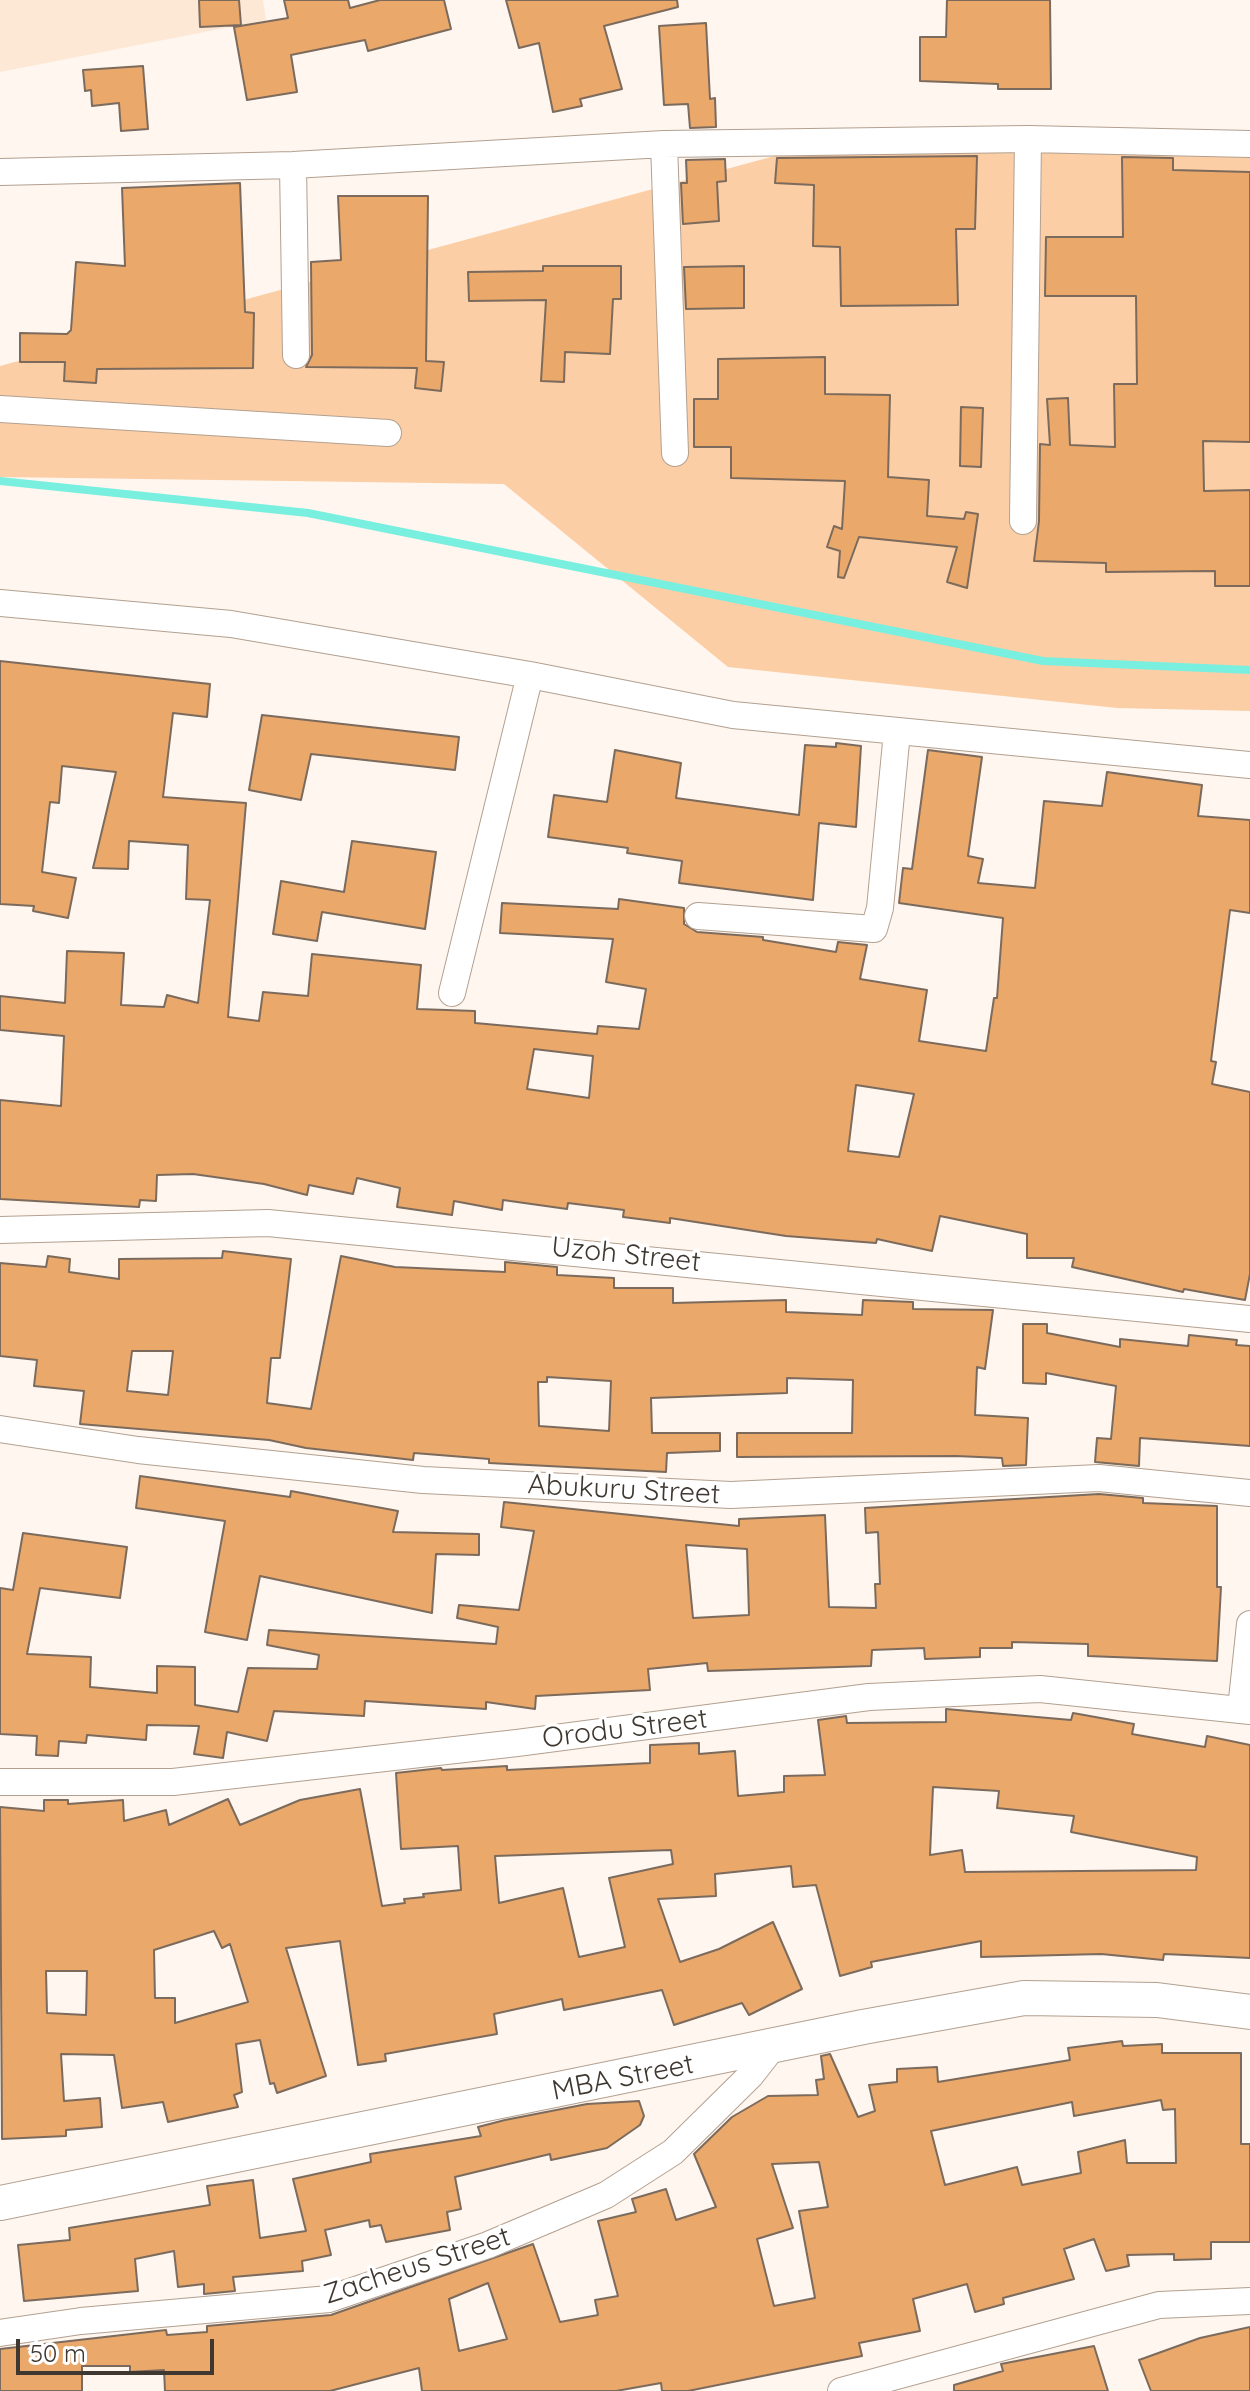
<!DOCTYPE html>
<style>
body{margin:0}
#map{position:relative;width:1250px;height:2391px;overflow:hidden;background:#fef6ef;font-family:Quicksand,sans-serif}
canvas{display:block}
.scale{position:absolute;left:16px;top:2339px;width:198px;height:36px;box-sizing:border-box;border:4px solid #3f3831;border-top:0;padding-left:10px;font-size:24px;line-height:28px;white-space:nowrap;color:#3f3831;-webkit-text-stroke:6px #fff;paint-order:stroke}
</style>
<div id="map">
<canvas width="1250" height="2391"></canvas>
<div class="scale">50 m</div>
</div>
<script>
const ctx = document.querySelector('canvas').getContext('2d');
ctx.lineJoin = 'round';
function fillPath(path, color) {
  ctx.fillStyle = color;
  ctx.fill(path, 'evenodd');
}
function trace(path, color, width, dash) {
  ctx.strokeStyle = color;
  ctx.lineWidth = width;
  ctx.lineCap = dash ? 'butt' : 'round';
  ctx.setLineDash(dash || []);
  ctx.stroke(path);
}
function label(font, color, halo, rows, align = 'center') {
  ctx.font = font + ' Quicksand,sans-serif';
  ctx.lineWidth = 7;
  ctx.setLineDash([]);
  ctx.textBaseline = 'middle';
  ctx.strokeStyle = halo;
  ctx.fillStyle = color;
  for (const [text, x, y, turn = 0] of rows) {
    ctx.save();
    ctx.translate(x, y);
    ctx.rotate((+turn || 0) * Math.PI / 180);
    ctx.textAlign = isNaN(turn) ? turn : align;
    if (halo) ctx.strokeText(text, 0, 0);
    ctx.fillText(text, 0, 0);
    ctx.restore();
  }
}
const built = new Path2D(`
 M 0,0 L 263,0 L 266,20 L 0,72 Z`);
const green = new Path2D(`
 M 1250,148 L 1250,711 L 1117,708 L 728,667 L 504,484 L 0,477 L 0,366 L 782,154 Z`);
const stream = new Path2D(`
 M 0,481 L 308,513 L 1043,661 L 1250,670`);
const building = new Path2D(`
 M 199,0 L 239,0 L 241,25 L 200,27 Z
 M 284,0 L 348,0 L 350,8 L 380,0 L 444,0 L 451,29 L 368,51 L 365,40 L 291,55 L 297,92 L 247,100 L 234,27 L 288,18 Z
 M 506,0 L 677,0 L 678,7 L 604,26 L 622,89 L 580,99 L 582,106 L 553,112 L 539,43 L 519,48 Z
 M 947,0 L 1050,0 L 1051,89 L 998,89 L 998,84 L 920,81 L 920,37 L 946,37 Z
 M 706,23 L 710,99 L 715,98 L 716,127 L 690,128 L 688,104 L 664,105 L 659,26 Z
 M 143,66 L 148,129 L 121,131 L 119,103 L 92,106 L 91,90 L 85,91 L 83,70 Z
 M 977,156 L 975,229 L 956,229 L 958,305 L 841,306 L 840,247 L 813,246 L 814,185 L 775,183 L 777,158 Z
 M 1122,157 L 1173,158 L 1173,170 L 1250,172 L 1250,442 L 1203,441 L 1204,491 L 1250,490 L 1250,586 L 1215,586 L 1215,571 L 1106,572 L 1106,563 L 1034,561 L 1039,521 L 1040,444 L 1050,445 L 1047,399 L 1068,398 L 1070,445 L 1115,447 L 1114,384 L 1137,384 L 1136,296 L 1045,296 L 1046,237 L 1123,237 Z
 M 725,159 L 726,181 L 717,182 L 719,221 L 683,224 L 681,183 L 687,183 L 686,160 Z
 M 240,183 L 245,312 L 254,313 L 253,368 L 97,369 L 96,383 L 64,381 L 65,362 L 20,362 L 20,333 L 67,334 L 71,330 L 76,262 L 125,266 L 122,188 Z
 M 338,196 L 428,196 L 426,361 L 444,362 L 441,391 L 415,388 L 417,368 L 306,367 L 312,355 L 311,262 L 341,260 Z
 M 543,266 L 621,266 L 621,299 L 613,299 L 610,354 L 565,352 L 564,382 L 541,381 L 546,300 L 469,301 L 468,272 L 543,271 Z
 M 744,266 L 744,308 L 686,309 L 684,267 Z
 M 825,357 L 825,394 L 890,395 L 888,477 L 929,480 L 927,516 L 964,519 L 966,512 L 978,514 L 967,588 L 947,582 L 957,547 L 859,537 L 844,578 L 838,577 L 840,551 L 827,547 L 834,526 L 842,529 L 845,481 L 731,478 L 731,447 L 694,447 L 694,399 L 718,399 L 718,359 Z
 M 961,407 L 983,408 L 981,467 L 960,466 Z
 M 0,661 L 210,684 L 207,717 L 173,713 L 163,797 L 246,803 L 228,1017 L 259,1021 L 263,992 L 308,996 L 312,954 L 421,965 L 417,1009 L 475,1011 L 475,1023 L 597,1034 L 598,1026 L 639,1029 L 646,989 L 606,982 L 613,939 L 500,933 L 502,903 L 618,909 L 619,899 L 684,908 L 684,924 L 697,932 L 763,937 L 763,940 L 836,952 L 838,942 L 867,945 L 860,979 L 927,990 L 919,1041 L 986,1051 L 994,998 L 997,998 L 1003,918 L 899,903 L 903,868 L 912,869 L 928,750 L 982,757 L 968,856 L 983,859 L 978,883 L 1035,888 L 1044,801 L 1102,806 L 1107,772 L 1202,785 L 1198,816 L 1250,820 L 1250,913 L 1230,910 L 1211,1061 L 1216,1062 L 1212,1084 L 1250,1092 L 1250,1274 L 1245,1300 L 1184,1289 L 1183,1292 L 1072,1267 L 1074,1258 L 1027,1258 L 1027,1234 L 940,1216 L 932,1251 L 877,1239 L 876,1243 L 786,1236 L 670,1218 L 670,1223 L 623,1217 L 624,1210 L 568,1203 L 567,1209 L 503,1200 L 502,1210 L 454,1201 L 452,1215 L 397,1207 L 400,1188 L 357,1178 L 353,1194 L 309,1185 L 307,1195 L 264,1184 L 193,1174 L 157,1175 L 156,1201 L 140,1200 L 139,1207 L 0,1199 L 0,1100 L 61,1106 L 64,1036 L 0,1030 L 0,996 L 65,1003 L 67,951 L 124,953 L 121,1005 L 164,1007 L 167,995 L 198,1003 L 210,900 L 186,899 L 188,845 L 129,841 L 128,869 L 93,868 L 116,772 L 62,766 L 59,803 L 50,802 L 42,872 L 76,878 L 68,918 L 33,911 L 34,906 L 0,904 ZM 534,1049 L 593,1056 L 589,1098 L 527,1089 ZM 856,1085 L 914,1094 L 899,1157 L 848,1151 Z
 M 262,715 L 459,737 L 455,770 L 311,754 L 301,800 L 249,790 Z
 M 836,743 L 861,746 L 856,827 L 819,823 L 813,900 L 679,883 L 682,861 L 627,853 L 628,848 L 548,837 L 554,795 L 607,802 L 615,750 L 681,763 L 676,798 L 799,815 L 805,745 L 836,747 Z
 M 352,841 L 436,852 L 425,929 L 322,912 L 317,941 L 273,934 L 281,881 L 344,892 Z
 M 223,1251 L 291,1259 L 280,1358 L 271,1358 L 267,1403 L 311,1409 L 341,1256 L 395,1267 L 505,1272 L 505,1262 L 557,1267 L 557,1275 L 614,1278 L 614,1288 L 673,1288 L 673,1303 L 786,1300 L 786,1312 L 862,1315 L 863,1300 L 913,1302 L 913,1309 L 993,1310 L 985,1369 L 977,1367 L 975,1415 L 1028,1418 L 1026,1465 L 1003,1466 L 1002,1458 L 956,1456 L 737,1457 L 737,1433 L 852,1433 L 853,1380 L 787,1378 L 787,1393 L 651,1398 L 652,1433 L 720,1433 L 720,1451 L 667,1453 L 666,1472 L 489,1463 L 489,1459 L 414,1453 L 413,1460 L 306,1448 L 269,1440 L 80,1424 L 84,1391 L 34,1386 L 37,1360 L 0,1356 L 0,1263 L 46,1267 L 48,1256 L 70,1259 L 69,1272 L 119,1279 L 119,1259 L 222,1258 ZM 132,1351 L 173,1351 L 168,1395 L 127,1391 ZM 547,1377 L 611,1381 L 609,1431 L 539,1426 L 538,1382 L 547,1382 Z
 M 1023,1324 L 1047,1324 L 1047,1333 L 1120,1347 L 1120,1339 L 1188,1346 L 1189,1335 L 1237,1340 L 1236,1345 L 1250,1346 L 1250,1446 L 1140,1438 L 1139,1466 L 1095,1462 L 1097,1438 L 1111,1439 L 1116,1386 L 1046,1373 L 1046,1384 L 1023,1383 Z
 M 140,1476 L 290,1497 L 291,1491 L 398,1511 L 393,1532 L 479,1534 L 479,1555 L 436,1554 L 432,1613 L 260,1576 L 247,1640 L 205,1632 L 225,1521 L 136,1508 Z
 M 1099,1494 L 1143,1498 L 1143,1503 L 1217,1506 L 1217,1587 L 1221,1587 L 1217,1661 L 1088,1656 L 1088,1644 L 1012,1642 L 1012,1648 L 980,1648 L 980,1657 L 925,1659 L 924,1648 L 872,1650 L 871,1666 L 708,1671 L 707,1663 L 648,1669 L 650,1690 L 536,1696 L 535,1709 L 486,1702 L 486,1709 L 365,1701 L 364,1716 L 274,1711 L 267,1741 L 227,1732 L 223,1758 L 194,1754 L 199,1726 L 147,1725 L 146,1740 L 87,1735 L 86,1743 L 59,1741 L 58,1756 L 36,1755 L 37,1736 L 0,1734 L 0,1588 L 13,1590 L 23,1533 L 127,1547 L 120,1598 L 40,1588 L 27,1654 L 91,1657 L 90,1687 L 157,1693 L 157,1666 L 195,1667 L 195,1705 L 238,1712 L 248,1668 L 317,1669 L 319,1655 L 267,1645 L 269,1630 L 496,1644 L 498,1627 L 457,1618 L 459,1605 L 519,1610 L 534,1531 L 501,1527 L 504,1502 L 739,1526 L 739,1519 L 825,1515 L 829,1607 L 876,1608 L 875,1584 L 880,1584 L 878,1532 L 866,1533 L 865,1508 ZM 686,1545 L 747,1549 L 749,1615 L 693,1618 Z
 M 946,1709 L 1071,1720 L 1073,1713 L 1134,1724 L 1132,1734 L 1205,1747 L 1207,1736 L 1250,1745 L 1250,1958 L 1164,1954 L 1163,1960 L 1101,1954 L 981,1957 L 981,1941 L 871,1962 L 872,1967 L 840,1976 L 816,1885 L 793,1887 L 791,1866 L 715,1874 L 716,1896 L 658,1899 L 680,1962 L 719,1949 L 773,1922 L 802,1989 L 749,2015 L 742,2003 L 674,2025 L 662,1990 L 564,2010 L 562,1999 L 494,2014 L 497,2034 L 385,2054 L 386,2061 L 358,2065 L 340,1941 L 286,1948 L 326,2076 L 277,2093 L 274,2083 L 270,2084 L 260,2040 L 236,2044 L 242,2092 L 234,2095 L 238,2107 L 168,2122 L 163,2102 L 122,2108 L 114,2055 L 61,2054 L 64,2101 L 100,2098 L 102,2127 L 66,2130 L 66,2136 L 2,2139 L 0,1807 L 44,1811 L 44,1800 L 68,1800 L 68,1804 L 123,1800 L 124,1821 L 166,1810 L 169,1825 L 228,1799 L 240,1825 L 300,1800 L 360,1789 L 382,1906 L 405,1903 L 404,1899 L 424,1897 L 423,1894 L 461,1890 L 458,1846 L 401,1849 L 396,1773 L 441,1768 L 442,1770 L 507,1766 L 507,1770 L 650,1763 L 650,1745 L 699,1743 L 699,1754 L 735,1751 L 738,1796 L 784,1792 L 784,1776 L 825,1775 L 818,1720 L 846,1716 L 847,1723 L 946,1722 ZM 933,1787 L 999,1791 L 997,1808 L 1074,1816 L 1071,1832 L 1197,1857 L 1196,1870 L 965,1872 L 962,1850 L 930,1855 ZM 671,1850 L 673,1864 L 609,1878 L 625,1947 L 579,1957 L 563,1888 L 499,1903 L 495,1856 ZM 214,1931 L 222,1948 L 230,1944 L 248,2002 L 175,2023 L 175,1998 L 155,1998 L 154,1950 ZM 46,1971 L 87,1971 L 86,2015 L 47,2013 Z
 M 1122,2041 L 1123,2046 L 1162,2044 L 1162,2053 L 1241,2053 L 1241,2144 L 1250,2144 L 1250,2242 L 1211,2242 L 1211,2259 L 1174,2260 L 1174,2254 L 1127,2255 L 1129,2266 L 1106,2271 L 1094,2239 L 1064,2249 L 1074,2279 L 1003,2298 L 1004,2304 L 975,2312 L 967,2284 L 913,2299 L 920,2331 L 859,2343 L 862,2356 L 688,2391 L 662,2391 L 661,2383 L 616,2391 L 422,2391 L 419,2368 L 330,2391 L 165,2391 L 164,2370 L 130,2372 L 130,2366 L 82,2366 L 82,2391 L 0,2391 L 0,2349 L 166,2330 L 167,2335 L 207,2332 L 207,2326 L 331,2315 L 533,2244 L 560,2322 L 598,2315 L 595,2300 L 618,2296 L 598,2221 L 636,2212 L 632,2199 L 666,2189 L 676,2220 L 716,2207 L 694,2154 L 732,2117 L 768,2096 L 818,2095 L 816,2080 L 824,2079 L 821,2056 L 830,2054 L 858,2117 L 875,2111 L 869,2085 L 897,2082 L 897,2069 L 937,2067 L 938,2082 L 1070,2060 L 1068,2048 ZM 1161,2100 L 1163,2110 L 1175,2109 L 1176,2163 L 1127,2163 L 1125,2140 L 1078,2152 L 1081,2173 L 1022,2185 L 1017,2167 L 945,2185 L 931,2131 L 1072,2102 L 1074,2116 ZM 819,2162 L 828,2207 L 799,2211 L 815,2298 L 774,2306 L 757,2239 L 793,2228 L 772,2164 ZM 488,2283 L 507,2339 L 459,2351 L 449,2299 Z
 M 639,2101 L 644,2116 L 640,2125 L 607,2148 L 551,2160 L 550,2154 L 455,2177 L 461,2209 L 447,2212 L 450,2230 L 386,2242 L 381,2225 L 370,2227 L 369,2220 L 325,2230 L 331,2255 L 302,2261 L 303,2271 L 233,2277 L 235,2291 L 204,2294 L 204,2284 L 178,2287 L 174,2251 L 135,2259 L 138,2291 L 24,2301 L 18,2245 L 70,2240 L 69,2228 L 210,2205 L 207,2186 L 253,2180 L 260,2238 L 306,2231 L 293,2179 L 371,2162 L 370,2154 L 481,2136 L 478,2127 L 505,2120 L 587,2104 Z
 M 1250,2327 L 1250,2391 L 1151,2391 L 1139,2360 L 1200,2338 Z
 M 1094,2346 L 1108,2391 L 954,2391 L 954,2385 L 1003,2371 L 1001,2364 Z`);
const minor = new Path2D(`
 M 664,144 L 675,453
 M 293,165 L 296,355
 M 0,172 L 293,165 L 664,144 L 1028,139 L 1250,144
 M 0,409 L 388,433
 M 1023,521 L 1028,139
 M 0,603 L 231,624 L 530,675 L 733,715 L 1250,765
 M 698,916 L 874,929 L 880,908 L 897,732
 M 452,993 L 530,675
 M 0,1230 L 268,1223 L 1250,1319
 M 0,1429 L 138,1450 L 423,1480 L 731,1495 L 1099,1478 L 1250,1493
 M 1241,1709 L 1250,1624
 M 0,1782 L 173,1782 L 517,1743 L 869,1697 L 1040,1689 L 1250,1711
 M 0,2333 L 81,2321 L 329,2299 L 488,2245 L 606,2195 L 673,2152 L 751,2075 L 772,2048
 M 841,2391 L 1159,2305 L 1250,2301`);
const tertiary = new Path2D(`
 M 0,2203 L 863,2027 L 1024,1998 L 1157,2000 L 1250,2012`);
const streetNames = [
 ["Uzoh Street",626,1255,6],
 ["Abukuru Street",624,1490,3],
 ["Orodu Street",625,1729,-7],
 ["MBA Street",623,2078,-11],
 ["Zacheus Street",417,2266,-18]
];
fillPath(built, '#fde8d6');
fillPath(green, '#fccea5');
trace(stream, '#79efdf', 8);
fillPath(building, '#eaa86b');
trace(building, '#7c6b5c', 2);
trace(minor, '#b3a090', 28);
trace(tertiary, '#b3a090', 36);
trace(minor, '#fff', 26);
trace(tertiary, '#fff', 34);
label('28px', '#3f3831', '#fff', streetNames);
</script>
